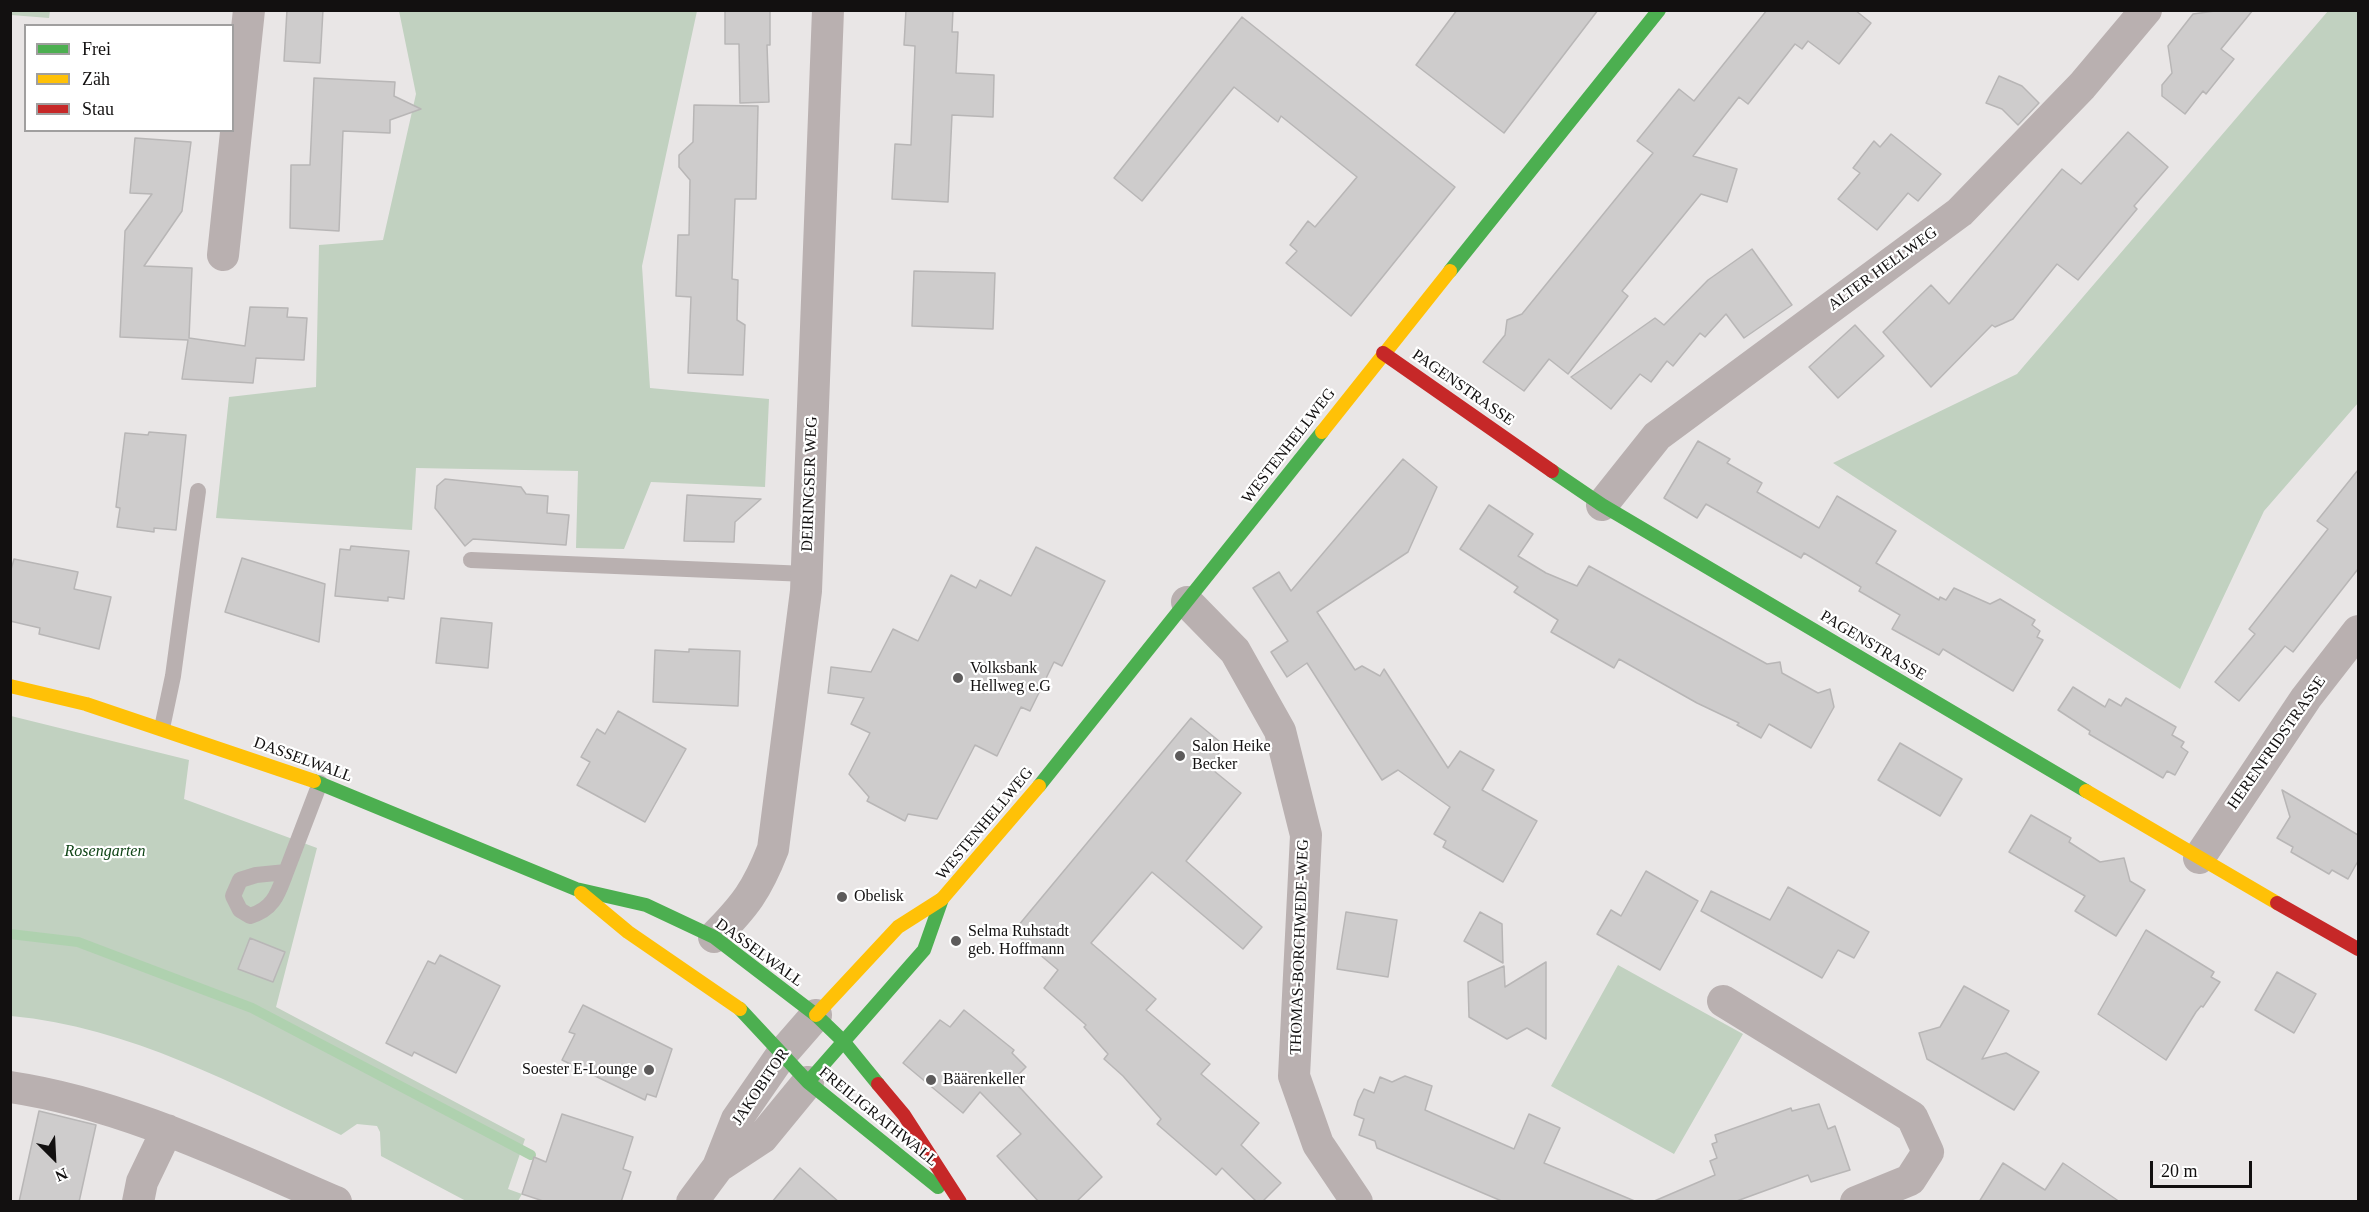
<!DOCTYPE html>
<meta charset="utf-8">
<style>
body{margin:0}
#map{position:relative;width:2369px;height:1212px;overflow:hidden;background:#e9e6e6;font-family:Georgia,serif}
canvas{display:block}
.frame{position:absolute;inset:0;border:12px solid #121010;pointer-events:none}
.legend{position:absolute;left:24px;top:24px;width:210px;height:108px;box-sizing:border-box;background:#fff;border:2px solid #a09f9f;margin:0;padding:8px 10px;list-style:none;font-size:18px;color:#121010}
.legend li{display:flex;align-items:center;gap:12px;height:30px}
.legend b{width:30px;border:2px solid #a09f9f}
.north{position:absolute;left:24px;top:1128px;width:60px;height:60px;-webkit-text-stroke:4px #fff;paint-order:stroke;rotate:156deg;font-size:16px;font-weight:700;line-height:24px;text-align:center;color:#121010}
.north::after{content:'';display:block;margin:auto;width:21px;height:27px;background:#121010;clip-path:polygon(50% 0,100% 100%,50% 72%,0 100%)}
.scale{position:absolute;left:2150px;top:1161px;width:102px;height:27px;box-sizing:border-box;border:3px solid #121010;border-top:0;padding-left:8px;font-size:18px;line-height:21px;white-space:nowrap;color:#121010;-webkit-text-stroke:4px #fff;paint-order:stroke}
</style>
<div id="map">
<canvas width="2369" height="1212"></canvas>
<div class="frame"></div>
<ul class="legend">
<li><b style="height:8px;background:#4caf50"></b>Frei</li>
<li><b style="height:8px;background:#ffc107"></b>Zäh</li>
<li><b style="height:8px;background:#c62828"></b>Stau</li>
</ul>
<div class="north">N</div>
<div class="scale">20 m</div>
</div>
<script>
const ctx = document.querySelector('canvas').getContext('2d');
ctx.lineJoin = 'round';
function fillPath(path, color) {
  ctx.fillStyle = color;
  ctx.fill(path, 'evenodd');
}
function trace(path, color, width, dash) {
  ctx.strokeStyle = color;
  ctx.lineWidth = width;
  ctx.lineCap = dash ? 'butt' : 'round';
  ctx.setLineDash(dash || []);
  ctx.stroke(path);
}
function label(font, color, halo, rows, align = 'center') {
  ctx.font = font + ' Georgia,serif';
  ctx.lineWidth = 4.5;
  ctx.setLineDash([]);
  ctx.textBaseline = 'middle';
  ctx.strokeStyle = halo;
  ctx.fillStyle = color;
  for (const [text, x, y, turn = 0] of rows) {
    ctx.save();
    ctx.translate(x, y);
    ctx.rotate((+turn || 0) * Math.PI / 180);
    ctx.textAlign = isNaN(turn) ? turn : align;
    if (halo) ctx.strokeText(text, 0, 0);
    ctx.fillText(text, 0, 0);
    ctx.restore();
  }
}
const green = new Path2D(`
 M 10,11 L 50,11 L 49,18 L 11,15 Z
 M 399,11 L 697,11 L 642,266 L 650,388 L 769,399 L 765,487 L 651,482 L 624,549 L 576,548 L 578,471 L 416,468 L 412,530 L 216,518 L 229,397 L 316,387 L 319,245 L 383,240 L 416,94 Z
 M 2328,11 L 2358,11 L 2358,403 L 2264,511 L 2180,689 L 1833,463 L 2017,374 Z
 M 11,716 L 189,760 L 184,799 L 317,848 L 276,1007 L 525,1139 L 508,1189 L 522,1194 L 518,1201 L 466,1201 L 381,1156 L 380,1132 L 377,1126 L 357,1124 L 341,1135 C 235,1085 130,1027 11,1016 Z
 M 1618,965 L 1743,1034 L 1674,1154 L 1551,1086 Z`);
const stream = new Path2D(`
 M 10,934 L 78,942 L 252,1008 L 531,1155`);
const building = new Path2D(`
 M 287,10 L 323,10 L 320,63 L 284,61 Z
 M 725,10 L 770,10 L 770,45 L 767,45 L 769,102 L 740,103 L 739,44 L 725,44 Z
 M 906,10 L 953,10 L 952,32 L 958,32 L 956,73 L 994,75 L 993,117 L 952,115 L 948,202 L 892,199 L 895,144 L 911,145 L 915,46 L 904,45 Z
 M 1457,10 L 1598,10 L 1504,133 L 1416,65 Z
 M 1767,10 L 1855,10 L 1871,23 L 1839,64 L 1808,41 L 1802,49 L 1795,44 L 1748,104 L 1739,97 L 1693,156 L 1737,169 L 1727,202 L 1701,194 L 1622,291 L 1628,296 L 1568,374 L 1549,359 L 1524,391 L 1483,362 L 1505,335 L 1507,320 L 1522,314 L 1653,153 L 1637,141 L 1679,89 L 1694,101 Z
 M 2222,10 L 2253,10 L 2221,49 L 2234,59 L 2206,94 L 2203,91 L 2185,114 L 2162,96 L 2162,85 L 2172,73 L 2168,46 L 2193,14 Z
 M 1242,17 L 1455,187 L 1351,316 L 1286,263 L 1297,251 L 1290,245 L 1308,221 L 1315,227 L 1357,177 L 1281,116 L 1278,122 L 1234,87 L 1142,201 L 1114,178 Z
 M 1999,76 L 2022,86 L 2039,103 L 2018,125 L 2002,109 L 1986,103 Z
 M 314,78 L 395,82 L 394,96 L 421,109 L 390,120 L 390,133 L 343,131 L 339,231 L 290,228 L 291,165 L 310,165 Z
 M 694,105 L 758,106 L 756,199 L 735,199 L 732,279 L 738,280 L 737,320 L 745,325 L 743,375 L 688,373 L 691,297 L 676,296 L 678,235 L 689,235 L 690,180 L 679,167 L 679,155 L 693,142 Z
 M 2128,132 L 2168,167 L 2134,206 L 2137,209 L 2078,280 L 2057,264 L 2013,319 L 1995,327 L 1992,325 L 1931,387 L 1883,332 L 1931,285 L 1949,304 L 2062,169 L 2081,184 Z
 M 1891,134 L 1941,174 L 1918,201 L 1908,193 L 1877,230 L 1838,199 L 1860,173 L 1853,168 L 1874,141 L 1880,147 Z
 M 135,138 L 191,142 L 182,211 L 144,266 L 192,268 L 189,338 L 245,346 L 250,307 L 288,308 L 287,317 L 307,318 L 304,360 L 256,358 L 253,383 L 182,379 L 188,340 L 120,337 L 125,231 L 152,194 L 130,193 Z
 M 1752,249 L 1792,305 L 1744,338 L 1726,314 L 1705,337 L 1700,333 L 1673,366 L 1667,361 L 1651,382 L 1640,374 L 1611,409 L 1571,377 L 1655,318 L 1664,325 L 1708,280 Z
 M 914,271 L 995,273 L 993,329 L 912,326 Z
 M 1855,325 L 1884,356 L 1838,398 L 1809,367 Z
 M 149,432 L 186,435 L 176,530 L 154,528 L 154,532 L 117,527 L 120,508 L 116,507 L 125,433 L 148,435 Z
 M 1698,441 L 1730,459 L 1727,463 L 1762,483 L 1757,492 L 1819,528 L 1837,496 L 1896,531 L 1876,563 L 1939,600 L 1940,597 L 1946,600 L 1954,588 L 1990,604 L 2000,599 L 2035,620 L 2032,625 L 2040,631 L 2037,637 L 2043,640 L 2013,691 L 1943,649 L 1939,655 L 1892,629 L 1900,615 L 1859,591 L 1861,587 L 1804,553 L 1801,558 L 1706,504 L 1697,518 L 1664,498 Z
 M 1403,459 L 1437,487 L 1408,552 L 1317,612 L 1355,670 L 1362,666 L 1380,676 L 1384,669 L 1448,768 L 1460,751 L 1494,770 L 1482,790 L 1537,821 L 1503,882 L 1443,847 L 1446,841 L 1434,834 L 1450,807 L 1398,770 L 1382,780 L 1307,663 L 1287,677 L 1271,652 L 1288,641 L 1253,588 L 1279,572 L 1291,591 Z
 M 2358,470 L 2358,569 L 2293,652 L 2285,646 L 2239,701 L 2215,682 L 2255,634 L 2249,629 L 2328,529 L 2317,521 Z
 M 445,479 L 521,487 L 526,494 L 548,496 L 547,513 L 569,515 L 566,545 L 473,539 L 465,546 L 435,508 L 437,486 Z
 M 687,495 L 761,499 L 735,522 L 734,542 L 684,541 Z
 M 1489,505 L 1533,534 L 1518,556 L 1546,573 L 1577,586 L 1589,566 L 1767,664 L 1780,662 L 1782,673 L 1818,693 L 1830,689 L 1834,707 L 1811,748 L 1769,724 L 1761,738 L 1737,725 L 1739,723 L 1697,703 L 1619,659 L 1614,668 L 1551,632 L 1558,620 L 1514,592 L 1518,587 L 1460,549 Z
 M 351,546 L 409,551 L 404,599 L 388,597 L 388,601 L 335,596 L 340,549 L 350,550 Z
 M 1036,547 L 1105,581 L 1062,666 L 1054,662 L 1030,711 L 1021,707 L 997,756 L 975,745 L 937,819 L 908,814 L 905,821 L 867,801 L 869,797 L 849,774 L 870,733 L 851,724 L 864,698 L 828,693 L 831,667 L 871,672 L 893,629 L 918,641 L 951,575 L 976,588 L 980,580 L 1011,596 Z
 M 242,558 L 325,584 L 319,642 L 225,612 Z
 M 14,559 L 78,572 L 74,589 L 111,597 L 99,649 L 39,634 L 40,628 L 10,621 L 10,573 Z
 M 441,618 L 492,623 L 488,668 L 436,663 Z
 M 689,649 L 740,651 L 738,706 L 653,702 L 655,650 L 689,652 Z
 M 2073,687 L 2105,707 L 2109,699 L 2121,706 L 2126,698 L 2176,727 L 2172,735 L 2184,742 L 2181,747 L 2188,752 L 2175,775 L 2167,771 L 2163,778 L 2089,734 L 2090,731 L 2058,710 Z
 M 618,711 L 686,749 L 645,822 L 577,785 L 590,762 L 581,757 L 597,729 L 605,734 Z
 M 1191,718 L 1225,746 L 1208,766 L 1241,793 L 1186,861 L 1262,927 L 1243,949 L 1152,872 L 1091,943 L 1156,999 L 1146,1010 L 1210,1064 L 1201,1074 L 1259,1123 L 1241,1145 L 1281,1183 L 1262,1202 L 1257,1202 L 1222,1168 L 1216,1175 L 1157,1124 L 1161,1119 L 1123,1076 L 1104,1059 L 1108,1054 L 1084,1027 L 1086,1025 L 1044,988 L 1058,970 L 1013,932 Z
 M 1900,743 L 1962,779 L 1940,816 L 1878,780 Z
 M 2282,790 L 2358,835 L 2358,861 L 2348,879 L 2332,870 L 2329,874 L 2291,852 L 2293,847 L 2277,838 L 2290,817 Z
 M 2031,815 L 2071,838 L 2069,842 L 2100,862 L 2124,858 L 2130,881 L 2145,890 L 2116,936 L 2075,911 L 2085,896 L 2009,852 Z
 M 1646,871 L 1698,901 L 1660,970 L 1597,934 L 1611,910 L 1621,916 Z
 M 1788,887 L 1869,932 L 1854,958 L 1838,950 L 1822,978 L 1701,911 L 1711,891 L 1770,920 Z
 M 1346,912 L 1397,920 L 1388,977 L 1337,969 Z
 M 1480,912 L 1502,924 L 1503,963 L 1464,941 Z
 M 2146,930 L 2214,972 L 2211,977 L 2220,982 L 2203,1007 L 2201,1006 L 2196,1012 L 2166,1060 L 2098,1014 Z
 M 250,938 L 285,952 L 273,982 L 238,969 Z
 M 440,955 L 500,986 L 456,1073 L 414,1052 L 412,1056 L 386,1043 L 428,961 L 435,964 Z
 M 1546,962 L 1546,1039 L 1527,1028 L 1507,1039 L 1469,1017 L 1468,982 L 1504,966 L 1505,987 Z
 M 2277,972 L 2316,994 L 2294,1033 L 2255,1010 Z
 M 1964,986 L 2009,1011 L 1982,1059 L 2006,1053 L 2039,1072 L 2014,1110 L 1927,1059 L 1919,1033 L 1940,1027 Z
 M 583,1005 L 672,1049 L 656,1097 L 647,1094 L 645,1100 L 562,1060 L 575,1034 L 569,1032 Z
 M 964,1010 L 1014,1050 L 1012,1053 L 1026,1067 L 1013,1080 L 1102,1177 L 1076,1202 L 1039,1202 L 997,1156 L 1021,1134 L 980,1092 L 963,1113 L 903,1063 L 940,1020 L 950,1027 Z
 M 1405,1076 L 1432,1086 L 1425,1110 L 1514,1149 L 1529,1114 L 1560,1128 L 1544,1163 L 1637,1202 L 1504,1202 L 1377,1148 L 1375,1141 L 1359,1135 L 1364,1119 L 1354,1115 L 1358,1101 L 1364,1089 L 1374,1093 L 1380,1077 L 1392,1082 Z
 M 1819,1104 L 1828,1129 L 1835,1126 L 1850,1170 L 1811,1182 L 1808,1175 L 1734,1202 L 1652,1202 L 1715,1175 L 1710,1161 L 1717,1158 L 1712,1144 L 1717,1142 L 1715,1135 L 1791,1108 L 1792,1111 Z
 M 39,1111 L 96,1125 L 79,1202 L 19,1202 Z
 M 562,1114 L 633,1137 L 623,1169 L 631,1172 L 621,1202 L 546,1202 L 522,1194 L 534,1157 L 546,1162 Z
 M 2003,1163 L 2045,1190 L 2063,1163 L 2120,1202 L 1979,1202 Z
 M 800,1168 L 839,1202 L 772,1202 Z`);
const lane = new Path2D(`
 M 471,560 L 807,574
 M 162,728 L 173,676 L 198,491
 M 286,872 C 278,893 274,909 250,916 L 240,910 L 233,896 L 240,880 L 256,875 L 286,872 L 320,783`);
const street = new Path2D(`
 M 223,255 L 249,10
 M 1602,505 L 1657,436 L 1960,212 L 2082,86 L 2146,10
 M 1187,602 L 1235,651 L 1280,731 L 1306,835 L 1294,1076 L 1318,1144 L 1357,1202
 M 2199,858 L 2306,698 L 2358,631
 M 714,937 C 745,906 757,890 773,849 L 806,591 L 828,10
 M 1723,1001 L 1912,1117 L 1928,1152 L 1910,1180 L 1856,1202
 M 10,1087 C 124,1104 231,1157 336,1202
 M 718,1167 L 762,1138 L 808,1082
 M 138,1202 L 142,1182 L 167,1130
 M 692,1202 L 718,1167 L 737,1119 L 782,1054 L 816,1015`);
const fast = new Path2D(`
 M 1450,271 L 1659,10
 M 1552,471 L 1602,505 L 2086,791
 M 314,781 L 576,889 L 646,905 L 714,937 L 816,1015 L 843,1041 L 878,1084
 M 1039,786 L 1322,432
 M 740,1009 L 808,1082 L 938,1187
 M 808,1082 L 924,950 L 942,899`);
const slow = new Path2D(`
 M 1322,432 L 1450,271
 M 10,686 L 86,704 L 314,781
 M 2086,791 L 2277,903
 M 581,893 L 628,932 L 740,1009
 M 816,1015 L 898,927 L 942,899 L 1039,786`);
const jam = new Path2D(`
 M 1383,353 L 1552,471
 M 2277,903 L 2358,949
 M 878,1084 L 904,1115 L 960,1202`);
const markers = [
 [958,678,6,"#5d5b5b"],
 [1180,756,6,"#5d5b5b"],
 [842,897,6,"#5d5b5b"],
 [956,941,6,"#5d5b5b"],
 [649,1070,6,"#5d5b5b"],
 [931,1080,6,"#5d5b5b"]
];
const streetNames = [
 ["ALTER HELLWEG",1883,269,-36],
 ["PAGENSTRASSE",1463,388,35],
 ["WESTENHELLWEG",1289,446,-52],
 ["DEIRINGSER WEG",810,484,-88],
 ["PAGENSTRASSE",1873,646,31],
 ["HERENFRIDSTRASSE",2277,743,-55],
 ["DASSELWALL",303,760,20],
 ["WESTENHELLWEG",985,824,-50],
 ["THOMAS-BORCHWEDE-WEG",1300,947,-88],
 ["DASSELWALL",759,953,36],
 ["JAKOBITOR",761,1087,-56],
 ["FREILIGRATHWALL",878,1117,39]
];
const poiNames = [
 ["Volksbank",970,669],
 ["Hellweg e.G",970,687],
 ["Salon Heike",1192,747],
 ["Becker",1192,765],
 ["Obelisk",854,897],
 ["Selma Ruhstadt",968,932],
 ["geb. Hoffmann",968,950],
 ["Soester E-Lounge",637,1070,"right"],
 ["Bäärenkeller",943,1080]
];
const parkNames = [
 ["Rosengarten",105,852]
];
fillPath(green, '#c1d1c0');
trace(stream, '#afd1af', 10);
fillPath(building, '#cecccc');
trace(building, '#b8b6b6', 1.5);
trace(lane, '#b9b0b0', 16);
trace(street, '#b9b0b0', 32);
trace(fast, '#4caf50', 14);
trace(slow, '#ffc107', 14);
trace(jam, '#c62828', 14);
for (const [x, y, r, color] of markers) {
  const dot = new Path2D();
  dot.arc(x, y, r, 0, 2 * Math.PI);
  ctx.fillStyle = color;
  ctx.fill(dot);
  trace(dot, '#fff', 2);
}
label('16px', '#121010', '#fff', streetNames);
label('16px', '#121010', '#fff', poiNames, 'left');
label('italic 16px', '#0f4416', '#fff', parkNames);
</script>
